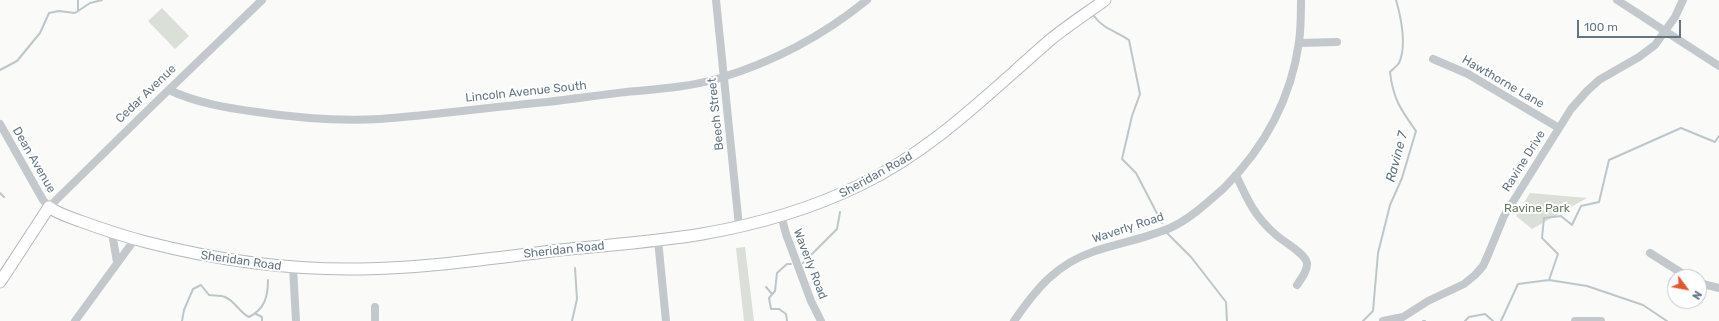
<!DOCTYPE html>
<style>
body{margin:0}
#map{position:relative;width:1719px;height:321px;overflow:hidden;background:#fafaf8;font-family:Rubik,sans-serif}
canvas{display:block}
.north{position:absolute;left:1667px;top:269px;width:40px;height:40px;box-sizing:border-box;background:#fff;border:1px solid #c1c8cd;border-radius:50%;rotate:122deg;font-size:11px;font-weight:700;line-height:16px;text-align:center;color:#657683}
.north::after{content:'';display:block;margin:auto;width:14px;height:18px;background:#e4572e;clip-path:polygon(50% 0,100% 100%,50% 72%,0 100%)}
.scale{position:absolute;left:1577px;top:20px;width:104px;height:18px;box-sizing:border-box;border:2px solid #657683;border-top:0;padding-left:5px;font-size:12px;line-height:14px;white-space:nowrap;color:#657683;-webkit-text-stroke:3px #fff;paint-order:stroke}
</style>
<div id="map">
<canvas width="1719" height="321"></canvas>
<div class="north">N</div>
<div class="scale">100 m</div>
</div>
<script>
const ctx = document.querySelector('canvas').getContext('2d');
ctx.lineJoin = 'round';
function fillPath(path, color) {
  ctx.fillStyle = color;
  ctx.fill(path, 'evenodd');
}
function trace(path, color, width, dash) {
  ctx.strokeStyle = color;
  ctx.lineWidth = width;
  ctx.lineCap = dash ? 'butt' : 'round';
  ctx.setLineDash(dash || []);
  ctx.stroke(path);
}
function label(font, color, halo, rows, align = 'center') {
  ctx.font = font + ' Rubik,sans-serif';
  ctx.lineWidth = 4;
  ctx.setLineDash([]);
  ctx.textBaseline = 'middle';
  ctx.strokeStyle = halo;
  ctx.fillStyle = color;
  for (const [text, x, y, turn = 0] of rows) {
    ctx.save();
    ctx.translate(x, y);
    ctx.rotate((+turn || 0) * Math.PI / 180);
    ctx.textAlign = isNaN(turn) ? turn : align;
    if (halo) ctx.strokeText(text, 0, 0);
    ctx.fillText(text, 0, 0);
    ctx.restore();
  }
}
const green = new Path2D(`
 M 162,8 L 189,36 L 175,49 L 148,21 Z
 M 1530,193 L 1587,198 L 1532,229 L 1516,216 Z
 M 745,247 L 754,321 L 744,321 L 736,248 Z`);
const stream = new Path2D(`
 M 78,11 L 78,0
 M 1094,16 C 1103,29 1118,32 1129,40 L 1140,94 L 1132,116 L 1122,159 L 1136,173 L 1162,223
 M 0,70 L 17,61 L 40,33 L 49,13 L 59,11 L 75,13 L 90,3 L 102,0
 M 0,193 L 4,197
 M 1167,233 L 1191,257 L 1226,302 L 1227,321
 M 803,263 L 837,229 L 840,212
 M 1549,280 L 1587,286 L 1643,305 L 1667,321
 M 766,287 L 772,294
 M 256,314 L 262,317 L 262,321
 M 182,321 L 184,310 L 193,289 L 201,285 L 209,295 C 213,296 220,295 225,297 C 235,301 240,313 249,317 C 265,309 268,296 268,280
 M 572,321 L 577,299 L 575,268
 M 787,321 L 786,314 L 779,309 L 771,309 L 769,298 L 775,291 L 777,273 L 787,264 L 791,264
 M 1363,321 L 1373,311 L 1378,253 L 1390,205 L 1402,178 L 1416,131 C 1401,110 1393,99 1390,72 C 1393,69 1397,66 1399,63 C 1407,46 1401,17 1396,0
 M 1423,321 L 1425,321
 M 1465,321 L 1469,317 L 1485,314 L 1493,321
 M 1501,321 L 1518,284 L 1549,280 L 1558,254 L 1542,238 L 1544,218 L 1561,216 L 1572,225 L 1581,206 L 1599,202 L 1609,160 L 1681,128 L 1715,142 L 1719,136`);
const street = new Path2D(`
 M 716,0 L 739,226
 M 1617,0 L 1719,66
 M 1299,43 L 1337,42
 M 1433,59 L 1468,74 L 1559,128
 M 169,90 C 197,103 227,108 257,112 C 297,118 340,121 380,119 C 436,115 491,107 547,102 C 573,99 600,95 626,92 C 658,89 690,87 720,78 C 773,62 824,35 867,0
 M 0,124 L 43,200 L 49,207 L 153,105 L 262,0
 M 1236,175 C 1247,199 1255,217 1275,234 C 1282,241 1305,253 1307,263 C 1308,270 1301,279 1297,285
 M 781,215 L 786,234 L 811,301 L 821,321
 M 112,233 L 117,262
 M 658,240 L 666,321
 M 1650,253 L 1688,277
 M 293,267 L 296,321
 M 1699,283 L 1719,288
 M 375,307 L 375,321
 M 75,321 L 135,239
 M 1014,321 C 1036,289 1056,264 1095,251 C 1120,243 1146,238 1170,228 C 1190,219 1208,202 1224,188 C 1264,148 1291,99 1299,42 C 1301,28 1301,14 1301,0
 M 1383,321 L 1403,317 L 1428,301 L 1464,284 L 1475,275 L 1483,266 L 1488,255 L 1504,216 L 1571,109 L 1587,91 L 1599,80 L 1639,57 L 1655,45 L 1675,17 L 1683,0
 M 1575,321 L 1601,321`);
const secondary = new Path2D(`
 M 0,282 L 49,207 C 58,214 70,217 80,221 C 102,229 123,236 146,242 C 216,260 287,270 360,269 C 427,268 494,258 560,250 C 607,245 655,242 702,234 C 754,225 811,209 860,185 C 933,150 989,93 1050,40 C 1067,26 1087,13 1105,0`);
const streetNames = [
 ["Hawthorne Lane",1503,82,30],
 ["Lincoln Avenue South",526,92,-6],
 ["Cedar Avenue",146,94,-44],
 ["Beech Street",716,114,-96],
 ["Dean Avenue",34,160,60],
 ["Ravine Drive",1524,161,-58],
 ["Sheridan Road",876,175,-29],
 ["Waverly Road",1128,228,-18],
 ["Sheridan Road",564,250,-6],
 ["Sheridan Road",241,261,8],
 ["Waverly Road",810,264,69]
];
const parkNames = [
 ["Ravine Park",1537,209]
];
const waterNames = [
 ["Ravine 7",1397,157,-75]
];
fillPath(green, '#dadfd7');
trace(stream, '#bbc7cb', 2);
trace(secondary, '#b3babf', 13);
trace(street, '#c3c8cc', 8);
trace(secondary, '#fff', 11);
label('12px', '#657683', '#fff', streetNames);
label('12px', '#687a64', '#fff', parkNames);
label('italic 13px', '#60757c', '#fff', waterNames);
</script>
